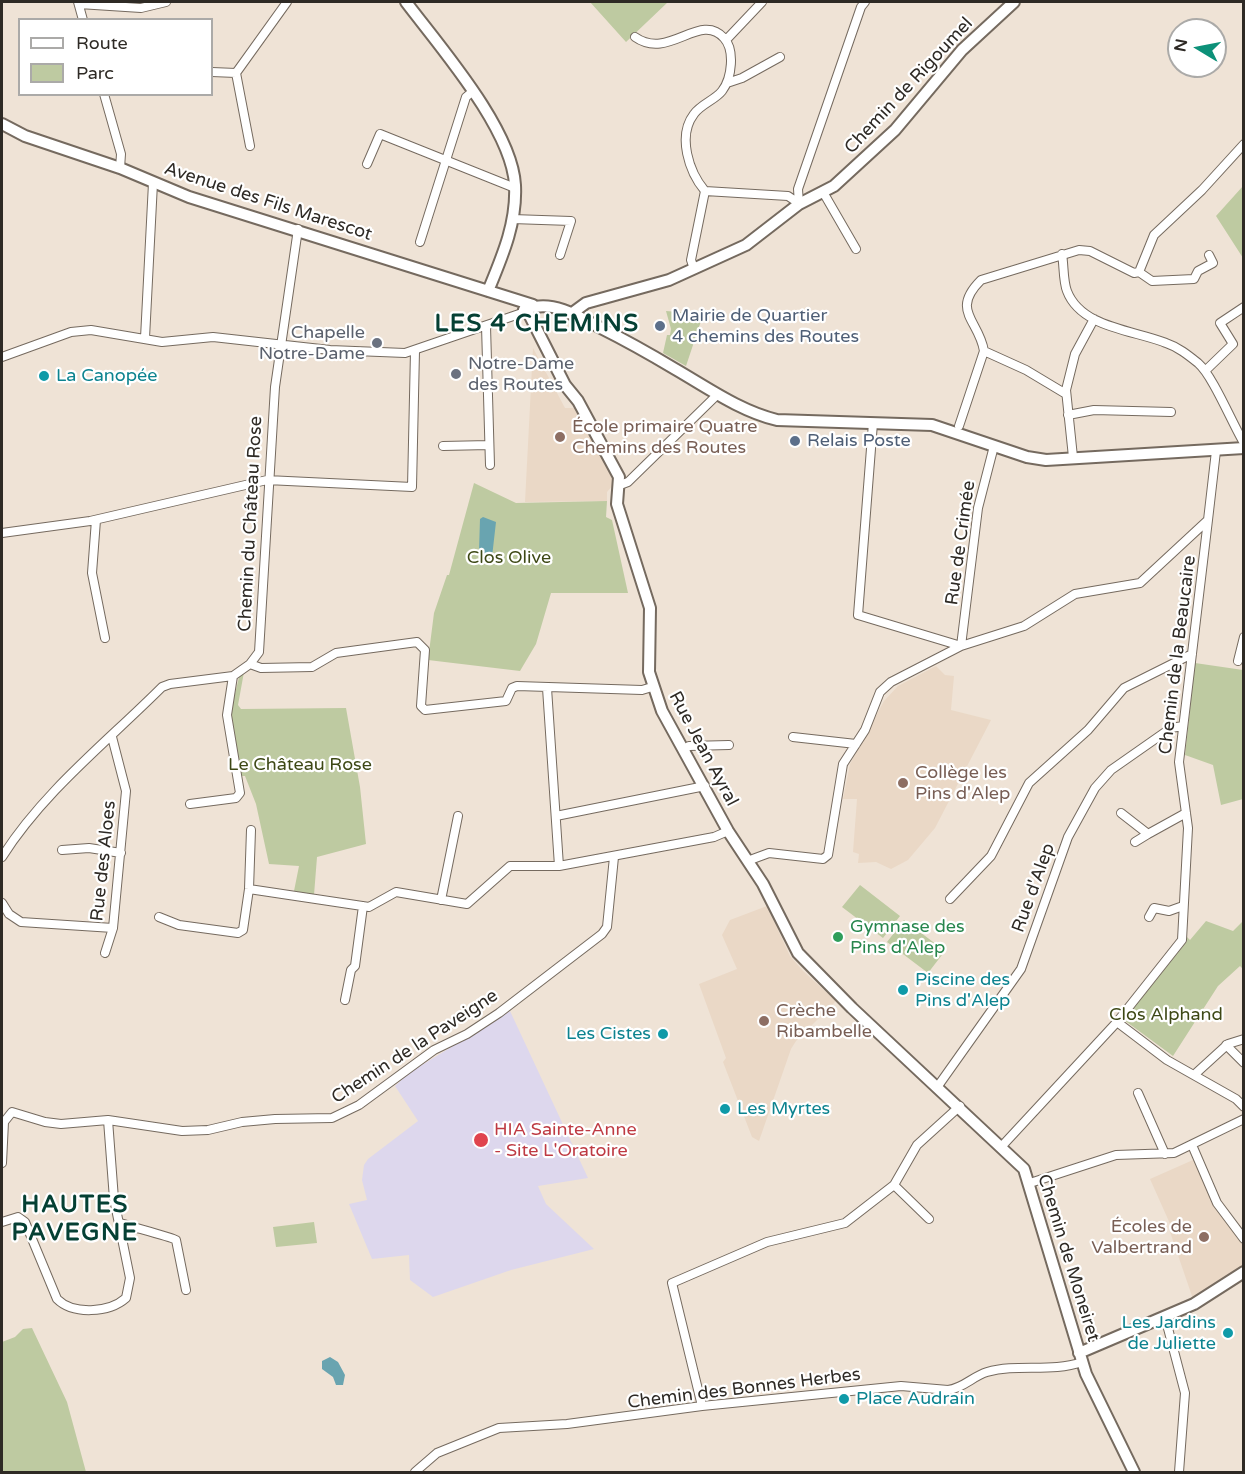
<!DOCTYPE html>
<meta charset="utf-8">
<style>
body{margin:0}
#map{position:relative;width:1245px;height:1474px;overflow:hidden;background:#efe3d6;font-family:"Varela Round",sans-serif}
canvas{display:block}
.frame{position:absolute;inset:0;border:3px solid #2e2a25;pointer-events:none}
.legend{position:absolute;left:18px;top:18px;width:195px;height:78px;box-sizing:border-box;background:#fff;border:2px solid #abaaa8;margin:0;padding:8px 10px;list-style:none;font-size:18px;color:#2e2a25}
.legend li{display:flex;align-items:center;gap:12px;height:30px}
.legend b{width:30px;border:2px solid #abaaa8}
.north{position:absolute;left:1167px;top:18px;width:60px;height:60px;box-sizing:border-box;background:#fff;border:2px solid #abaaa8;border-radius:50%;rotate:280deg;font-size:16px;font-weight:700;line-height:24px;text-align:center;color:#2e2a25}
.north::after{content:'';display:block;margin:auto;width:21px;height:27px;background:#0d9179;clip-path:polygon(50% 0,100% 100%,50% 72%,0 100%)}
</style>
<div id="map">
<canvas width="1245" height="1474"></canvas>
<div class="frame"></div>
<ul class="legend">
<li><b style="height:8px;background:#fff"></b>Route</li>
<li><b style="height:16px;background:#becaa1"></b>Parc</li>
</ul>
<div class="north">N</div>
</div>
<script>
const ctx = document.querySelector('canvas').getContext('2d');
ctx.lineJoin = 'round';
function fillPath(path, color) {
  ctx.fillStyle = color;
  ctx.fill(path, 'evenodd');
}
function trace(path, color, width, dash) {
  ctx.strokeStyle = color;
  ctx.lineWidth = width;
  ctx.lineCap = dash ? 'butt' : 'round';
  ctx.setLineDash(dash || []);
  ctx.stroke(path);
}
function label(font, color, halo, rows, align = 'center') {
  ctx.font = font + ' "Varela Round",sans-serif';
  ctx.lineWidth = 4.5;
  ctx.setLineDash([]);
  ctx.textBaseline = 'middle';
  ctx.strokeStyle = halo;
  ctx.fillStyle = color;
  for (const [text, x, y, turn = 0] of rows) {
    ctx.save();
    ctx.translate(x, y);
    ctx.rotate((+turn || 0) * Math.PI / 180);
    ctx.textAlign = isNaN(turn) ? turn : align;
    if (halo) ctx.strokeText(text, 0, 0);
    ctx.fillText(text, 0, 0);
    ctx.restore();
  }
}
const built = new Path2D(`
 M 533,348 L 565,408 L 574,408 L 608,465 L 614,484 L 607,492 L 607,501 L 525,502 Z
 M 936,666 L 945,675 L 954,676 L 951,710 L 991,720 L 935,828 L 908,860 L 891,869 L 876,862 L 858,863 L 859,854 L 853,852 L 857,799 L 843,799 L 850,764 L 884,701 L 898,686 Z
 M 767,906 L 790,956 L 803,971 L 836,1001 L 796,1041 L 791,1049 L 759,1141 L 752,1137 L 723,1062 L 726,1058 L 699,984 L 737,969 L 722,935 L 730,920 Z
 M 1193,1160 L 1214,1205 L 1243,1245 L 1243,1267 L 1193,1299 L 1169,1229 L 1171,1226 L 1150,1179 Z`);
const medical = new Path2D(`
 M 510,1011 L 588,1178 L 538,1186 L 546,1204 L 594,1249 L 511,1270 L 433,1297 L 410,1280 L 409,1255 L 372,1259 L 349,1204 L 367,1200 L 362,1180 L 364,1165 L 368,1159 L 418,1121 L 395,1086 L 409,1073 Z`);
const green = new Path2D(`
 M 590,2 L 668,2 L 626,42 Z
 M 1243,186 L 1243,258 L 1216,216 Z
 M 693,310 L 704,312 L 686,366 L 663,353 L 667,335 L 670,335 L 671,329 L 666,311 L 692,313 Z
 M 474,483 L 516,503 L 607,501 L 606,517 L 612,520 L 628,593 L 551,593 L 536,644 L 520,671 L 428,660 L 434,613 L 447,575 L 449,575 Z
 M 1195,663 L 1243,670 L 1243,799 L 1221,805 L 1213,765 L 1185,755 Z
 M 244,672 L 238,705 L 241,709 L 346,708 L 360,787 L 366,844 L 317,857 L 314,895 L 294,891 L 299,866 L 269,864 L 256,804 L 245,776 L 240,776 L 230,714 L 240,673 Z
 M 860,885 L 900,916 L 883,938 L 842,907 Z
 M 904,920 L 945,951 L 928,973 L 887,942 Z
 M 1206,921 L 1233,931 L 1243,921 L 1243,969 L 1240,966 L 1218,986 L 1173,1056 L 1124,1020 L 1187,941 L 1187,937 L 1190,940 Z
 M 314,1222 L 317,1243 L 276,1247 L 273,1227 Z
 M 32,1328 L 67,1402 L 86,1472 L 2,1472 L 2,1342 L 15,1337 L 23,1329 Z`);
const water = new Path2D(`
 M 483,517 L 496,522 L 492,557 L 481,555 L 479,552 L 480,519 Z
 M 330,1357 L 338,1362 L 345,1375 L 343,1385 L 336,1385 L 333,1377 L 322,1369 L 322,1361 Z`);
const street = new Path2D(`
 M 78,2 L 83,20
 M 79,4 L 141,8 L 166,2
 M 635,37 C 669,61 700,11 724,38 C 735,50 732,78 722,91 C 715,100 701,104 694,114 C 677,136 689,172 705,191
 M 726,40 L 762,2
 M 212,72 L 236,73
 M 236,73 L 287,2
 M 236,73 L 250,146
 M 727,83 L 742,78 L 780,57
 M 104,94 L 121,154 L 120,168
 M 367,164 L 380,134 L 515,188
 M 705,191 L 788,196 L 797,202
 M 823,192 L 856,249
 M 799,204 L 798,189 L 861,7 L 865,2
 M 512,219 L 571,221 L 560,255
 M 420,242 L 466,97 L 472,92
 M 1062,254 C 1064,265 1063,281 1067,291 C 1081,328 1134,330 1166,343 C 1178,347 1188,355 1198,363 C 1213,376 1232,423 1244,443
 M 694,269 L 691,260 L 705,191
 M 1139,272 L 1152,281 L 1194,279 L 1198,271 L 1213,263 L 1209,255
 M 486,326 L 490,465
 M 145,338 L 153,183
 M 984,351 L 1026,370 L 1066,394
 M 2,357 L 71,332 L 91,330 L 162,342 L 213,337 L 330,350 L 405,353 L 525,312
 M 1205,371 L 1233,344 L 1220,323 L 1244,307
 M 1068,415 L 1094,410 L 1171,412
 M 873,423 L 858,615 L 961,646 L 978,508 L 994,446
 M 959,426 L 984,351 C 979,320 950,311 981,280 L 1079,250 L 1090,251 L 1134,273 L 1139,272 L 1154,235 L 1202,190 L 1244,144
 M 443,446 L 489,445
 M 1073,457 L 1066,390 L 1075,354 L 1094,319
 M 620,485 L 628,482 L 717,395
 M 96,520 L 92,573 L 105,638
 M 2,533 L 90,521 L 267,480 L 412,487 L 415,351
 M 1238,661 L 1244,637
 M 250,664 L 261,668 L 312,667 L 336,653 L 417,642 L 425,650 L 421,706 L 425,710 L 506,701 L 512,688 L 517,686 L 642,690 L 652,687
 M 547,688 L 559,866
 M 793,737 L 856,744
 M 684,749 L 689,746 L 729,745
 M 190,804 L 236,798 L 240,793 L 227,715 L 233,676 L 250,664 L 259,652 L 275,387 L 298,229
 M 1121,813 L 1148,834 L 1186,813
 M 556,816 L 705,786
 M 1135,842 L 1148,834
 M 62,850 L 89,848 L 121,853
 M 2,857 C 44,791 107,742 162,687 L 170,684 L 233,676
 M 750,860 L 769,853 L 823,859 L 828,855 L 843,764 L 865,730 L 880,692 L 891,682 L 961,646 L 1024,626 L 1075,594 L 1140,583 L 1208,520 L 1216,451
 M 249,889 L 369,907 L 396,892 L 467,904 L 510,866 L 559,866 L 714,837 L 728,831
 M 950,899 L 991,856 L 1029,783 L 1088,730 L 1124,688 L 1192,654
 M 441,900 L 458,816
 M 2,903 L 9,914 L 21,922 L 113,928
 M 159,917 L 179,925 L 238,933 L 243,930 L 249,889 L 251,830
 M 1149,917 L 1154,908 L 1169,911 L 1183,906
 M 105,953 L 113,928 L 126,791 L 112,737
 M 345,1000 L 351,970 L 355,966 L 363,906
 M 1117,1022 L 1167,1060 L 1236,1099 L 1244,1107
 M 1226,1045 L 1244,1063
 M 1194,1075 L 1228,1044 L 1244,1039
 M 938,1086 L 1021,969 L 1068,837 L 1095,788 L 1111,770 L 1171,728 L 1183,726
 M 1138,1093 L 1165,1154
 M 1192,1145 L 1217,1203 L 1244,1239
 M 1002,1146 L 1117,1022 L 1182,940 L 1188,828 L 1179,762 L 1208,520
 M 2,1163 L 4,1122 L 12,1112 L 45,1122 L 61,1124 L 108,1120 L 182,1131 L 208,1130 L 242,1122 L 275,1119 L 332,1118 L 359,1105 L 434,1050 L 467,1034 L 499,1013 L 602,934 L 607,927 L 614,857
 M 1030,1183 L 1116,1155 L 1174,1153 L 1244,1119
 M 894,1185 L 929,1219
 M 2,1222 L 18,1217 L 25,1222 L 57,1299 C 73,1315 109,1313 126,1298 L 130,1278 L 114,1199 L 108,1120
 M 120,1223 C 128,1226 172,1237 176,1240 L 186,1290
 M 1165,1317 L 1185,1393 L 1179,1472
 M 702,1406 L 672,1283 L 767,1242 L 845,1223 L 894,1185 L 917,1145 L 960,1106
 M 415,1472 L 437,1453 L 499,1428 L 567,1424 L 702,1406 L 901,1386 L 948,1390 C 964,1388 973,1376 987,1372 C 1018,1363 1051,1373 1082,1362`);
const secondary = new Path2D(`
 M 406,2 C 440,47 512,129 515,185 C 517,223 502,257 488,291
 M 2,124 L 25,136 L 120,168 L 189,197 L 533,305
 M 527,304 L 524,310 L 529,314 L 565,385 L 578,401 L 619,477 L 617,504 L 650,608 L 649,672 L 662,711 L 728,831 L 763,884 L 798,953 L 852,1008 L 1024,1169 L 1086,1374 L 1134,1472
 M 535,307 C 558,303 579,317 599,327 C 625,340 650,354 675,369 C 708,388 740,411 777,420 L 932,425 L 1027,457 L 1046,460 L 1244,448
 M 571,314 L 586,303 L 669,280 L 746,245 L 799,204 L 834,186 L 895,130 L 962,50 L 1014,2
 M 1079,1353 L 1194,1304 L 1244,1272`);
const markers = [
 [660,326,6,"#5c6f8a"],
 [377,343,6,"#6b7280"],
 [456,374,6,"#6b7280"],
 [44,376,6,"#0f9aa8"],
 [560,437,6,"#8d6e63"],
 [795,441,6,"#5c6f8a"],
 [903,783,6,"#8d6e63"],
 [838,937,6,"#2e9e5b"],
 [903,990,6,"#0f9aa8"],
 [764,1021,6,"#8d6e63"],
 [663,1034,6,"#0f9aa8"],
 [725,1109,6,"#0f9aa8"],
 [481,1140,8,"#e0444e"],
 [1204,1237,6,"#8d6e63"],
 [1228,1333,6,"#0f9aa8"],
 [844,1399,6,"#0f9aa8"]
];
const streetNames = [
 ["Chemin de Rigoumel",909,86,-47],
 ["Avenue des Fils Marescot",268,202,18],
 ["Chemin du Château Rose",251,524,-87],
 ["Rue de Crimée",961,543,-82],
 ["Chemin de la Beaucaire",1178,655,-83],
 ["Rue Jean Ayral",703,749,62],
 ["Rue des Aloes",104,861,-84],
 ["Rue d'Alep",1034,888,-70],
 ["Chemin de la Paveigne",415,1047,-33],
 ["Chemin de Moneiret",1068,1258,73],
 ["Chemin des Bonnes Herbes",744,1389,-7]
];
const serviceNames = [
 ["Mairie de Quartier",672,316],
 ["4 chemins des Routes",672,337],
 ["Relais Poste",807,441]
];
const worshipNames = [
 ["Chapelle",365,333],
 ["Notre-Dame",365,354],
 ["Notre-Dame",468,364,"left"],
 ["des Routes",468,385,"left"]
];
const cultureNames = [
 ["La Canopée",56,376],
 ["Piscine des",915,980],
 ["Pins d'Alep",915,1001],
 ["Les Cistes",651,1034,"right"],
 ["Les Myrtes",737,1109],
 ["Les Jardins",1216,1323,"right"],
 ["de Juliette",1216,1344,"right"],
 ["Place Audrain",856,1399]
];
const educationNames = [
 ["École primaire Quatre",572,427],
 ["Chemins des Routes",572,448],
 ["Collège les",915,773],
 ["Pins d'Alep",915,794],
 ["Crèche",776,1011],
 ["Ribambelle",776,1032],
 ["Écoles de",1192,1227,"right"],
 ["Valbertrand",1192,1248,"right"]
];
const parkNames = [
 ["Clos Olive",509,558],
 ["Le Château Rose",300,765],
 ["Clos Alphand",1166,1015]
];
const leisureNames = [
 ["Gymnase des",850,927],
 ["Pins d'Alep",850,948]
];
const healthNames = [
 ["HIA Sainte-Anne",494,1130],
 ["- Site L'Oratoire",494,1151]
];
const districtNames = [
 ["LES 4 CHEMINS",537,325],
 ["HAUTES",75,1206],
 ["PAVEGNE",75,1234]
];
fillPath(built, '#ead8c6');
fillPath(medical, '#ddd7ed');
fillPath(green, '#becaa1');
fillPath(water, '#69a4b0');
trace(street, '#756a5f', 10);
trace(secondary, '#756a5f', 14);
trace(street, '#fff', 8);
trace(secondary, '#fff', 10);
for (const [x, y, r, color] of markers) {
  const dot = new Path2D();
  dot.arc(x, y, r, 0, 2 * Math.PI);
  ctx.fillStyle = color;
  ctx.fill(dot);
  trace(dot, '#fff', 2);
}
label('18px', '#2e2a25', '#fff', streetNames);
label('18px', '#4e5e75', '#fff', serviceNames, 'left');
label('18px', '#5b616d', '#fff', worshipNames, 'right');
label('18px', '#0d838f', '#fff', cultureNames, 'left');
label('18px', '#785e54', '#fff', educationNames, 'left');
label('18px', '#3d4815', '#fff', parkNames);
label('18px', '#27864d', '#fff', leisureNames, 'left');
label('18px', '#be3a42', '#fff', healthNames, 'left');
ctx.letterSpacing = '1.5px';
label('bold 24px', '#054034', '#fff', districtNames);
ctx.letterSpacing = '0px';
</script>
